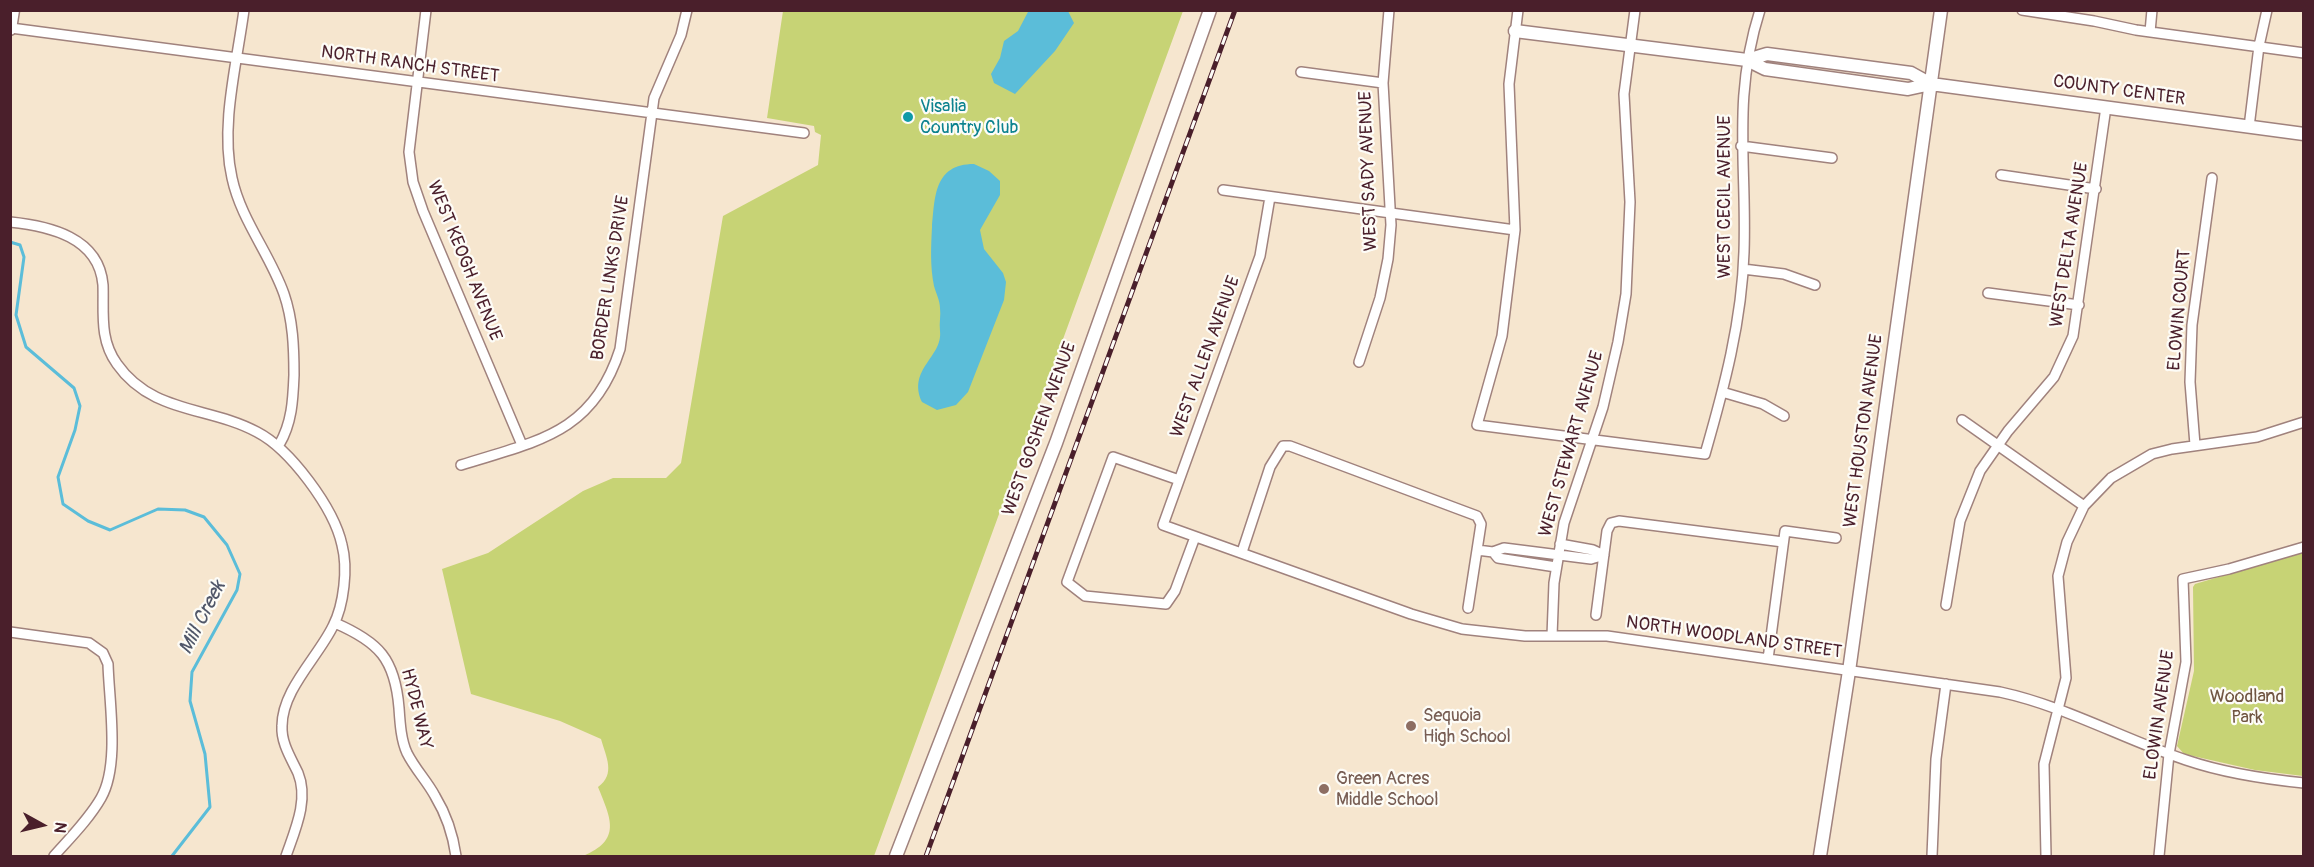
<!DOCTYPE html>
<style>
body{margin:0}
#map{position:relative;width:2314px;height:867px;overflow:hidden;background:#f6e6cf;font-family:Pangolin,sans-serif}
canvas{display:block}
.frame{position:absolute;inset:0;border:12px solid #4a1f2b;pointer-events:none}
.north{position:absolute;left:12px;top:795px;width:60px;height:60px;-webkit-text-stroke:4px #fdfcf7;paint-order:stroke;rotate:98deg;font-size:16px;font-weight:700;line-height:24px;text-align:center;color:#4a1f2b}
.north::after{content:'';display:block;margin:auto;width:21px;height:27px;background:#4a1f2b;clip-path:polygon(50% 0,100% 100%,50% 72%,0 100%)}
</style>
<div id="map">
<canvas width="2314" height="867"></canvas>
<div class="frame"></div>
<div class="north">N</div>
</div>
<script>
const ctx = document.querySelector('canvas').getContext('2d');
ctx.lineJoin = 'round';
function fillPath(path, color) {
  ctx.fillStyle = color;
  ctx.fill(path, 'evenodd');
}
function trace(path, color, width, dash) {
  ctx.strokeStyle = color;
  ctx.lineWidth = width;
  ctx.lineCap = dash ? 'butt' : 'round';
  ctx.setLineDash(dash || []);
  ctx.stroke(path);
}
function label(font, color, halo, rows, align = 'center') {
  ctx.font = font + ' Pangolin,sans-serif';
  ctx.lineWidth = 4.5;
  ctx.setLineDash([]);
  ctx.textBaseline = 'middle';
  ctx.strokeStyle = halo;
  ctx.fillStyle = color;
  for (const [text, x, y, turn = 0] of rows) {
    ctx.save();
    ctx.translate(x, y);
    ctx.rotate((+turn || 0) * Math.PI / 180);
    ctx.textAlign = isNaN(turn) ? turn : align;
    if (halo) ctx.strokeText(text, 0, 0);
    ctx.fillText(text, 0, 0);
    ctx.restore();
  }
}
const green = new Path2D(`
 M 783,11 L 1183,11 L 874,856 L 583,856 C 622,840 611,819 598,787 C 616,774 606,757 601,739 L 560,721 L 471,694 L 442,569 L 488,553 L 583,491 L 613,478 L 666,478 L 681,463 L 723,216 L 818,165 L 821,135 L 815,132 L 814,126 L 767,118 Z
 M 2303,552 L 2303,776 L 2255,770 L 2184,754 L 2177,746 L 2194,671 L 2193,587 L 2195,584 Z`);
const water = new Path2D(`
 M 1029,10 L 1068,11 L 1074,23 L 1055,51 L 1015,94 L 994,83 L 991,74 L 1000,58 L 1004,41 L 1018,31 Z
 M 974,164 L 989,171 L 1000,181 L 1000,195 L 980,230 L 984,249 L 1003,273 L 1006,282 L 1004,300 L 968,392 L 956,405 L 937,410 L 922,402 C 907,369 943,357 940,331 C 939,323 941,315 940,308 C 940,301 936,293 934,286 C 930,266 931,247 932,227 C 935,197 934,164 974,164 Z`);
const stream = new Path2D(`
 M 10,242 L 20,245 L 24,257 L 16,315 L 26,347 L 74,388 L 80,406 L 75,430 L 58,477 L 63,504 L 88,521 L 110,530 L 158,509 L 185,510 L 204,517 L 227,545 L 240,574 L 237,590 L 192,672 L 190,701 L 205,754 L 210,807 L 172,856`);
const street = new Path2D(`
 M 244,10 C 237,63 220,126 232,178 C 241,220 270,254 284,294 C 293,320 294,348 294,375 C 293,400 292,423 279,445
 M 426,10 L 409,152 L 413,182 L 423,211 L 522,445
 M 1518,10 L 1509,84 L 1515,230 L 1502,336 L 1477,425 L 1705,454 C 1724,388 1742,321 1744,252 C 1747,164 1732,98 1760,10
 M 2022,10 L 2094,21 L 2136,30 L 2304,53
 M 11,28 L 804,133
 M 2150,32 L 2152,10
 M 1301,72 L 1383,83
 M 2249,127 L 2259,46 L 2267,10
 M 1741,146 L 1832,158
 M 2001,175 L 2096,189
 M 1223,190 L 1515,230
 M 1270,197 L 1260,256 L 1163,525 L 1411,614 L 1462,629 L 1525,636 L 1607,636 L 2000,692 C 2065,706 2123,739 2186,760 C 2224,773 2264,779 2304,783
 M 10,222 C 49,226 99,237 103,285 C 104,312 99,339 117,364 C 152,414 209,406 257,432 C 290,449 334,508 342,545 C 348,568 344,605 333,626 C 318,657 282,690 282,726 C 281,743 291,758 298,773 C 309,800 295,830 286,856
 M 1743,269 L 1784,274 L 1815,285
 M 1988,293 L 2079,305
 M 1359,362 L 1380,298 L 1388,259 L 1391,225 L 1383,83 L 1389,10
 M 1722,392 L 1763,404 L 1784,416
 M 1962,420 L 2084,506
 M 2195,445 L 2190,382 L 2192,325 L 2212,178
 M 461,465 C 537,441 593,434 620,349 L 654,98 L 681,35 L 687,10
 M 1179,480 L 1113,457 L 1067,582 L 1085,596 L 1166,604 L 1175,591 L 1195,537
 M 1242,552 L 1270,467 L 1283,446 L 1290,446 L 1477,516 L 1481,524 L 1477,550
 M 1493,552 L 1498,558 L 1556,567
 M 1946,605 L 1960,521 L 1980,471 L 2008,431 L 2054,377 L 2073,336 L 2106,107
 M 1468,608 L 1477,550 L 1493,552 L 1504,548 L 1591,559 L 1604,555 L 1593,550 L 1560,544
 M 1596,615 L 1607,531 L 1611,523 L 1619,521 L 1783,542
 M 335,623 C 379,642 395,659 399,708 C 400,723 401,740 407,753 C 415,769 427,781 435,796 C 446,814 453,835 456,856
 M 10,632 L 89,643 L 103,653 L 108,664 C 109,701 120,765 101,798 C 89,819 70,838 54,856
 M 1552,636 L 1554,583 L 1564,523 L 1603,407 L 1618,342 L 1626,294 L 1630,202 L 1624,94 L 1635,10
 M 1768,659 L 1785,531 L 1836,538
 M 1932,856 L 1936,759 L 1946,684
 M 2046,856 L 2044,764 L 2066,678 L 2058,576 L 2067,542 L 2084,506 L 2111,478 L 2152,454 L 2172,449 L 2257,437 L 2304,422
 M 2159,856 L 2169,754 L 2186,662 L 2183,579 L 2229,569 L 2304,547`);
const secondary = new Path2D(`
 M 10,29 L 13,10
 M 1515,31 L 1747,60 L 1765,69 L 1908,89 L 1931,84 L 2304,134
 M 1747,60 L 1767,54 L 1911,73 L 1931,84
 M 896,856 L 1056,443 L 1210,10
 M 1820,856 L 1849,671 L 1941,10`);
const rail = new Path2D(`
 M 926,856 L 1235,10`);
const markers = [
 [908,117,6,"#0f9aa8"],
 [1411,726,6,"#8d6e63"],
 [1324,789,6,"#8d6e63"]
];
const streetNames = [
 ["NORTH RANCH STREET",410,65,8],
 ["COUNTY CENTER",2119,91,8],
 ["WEST SADY AVENUE",1369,171,-92],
 ["WEST CECIL AVENUE",1725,197,-90],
 ["WEST DELTA AVENUE",2070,245,-81],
 ["WEST KEOGH AVENUE",464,261,68],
 ["BORDER LINKS DRIVE",611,278,-81],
 ["ELOWIN COURT",2180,310,-85],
 ["WEST ALLEN AVENUE",1206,357,-70],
 ["WEST GOSHEN AVENUE",1040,429,-70],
 ["WEST HOUSTON AVENUE",1864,431,-82],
 ["WEST STEWART AVENUE",1572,444,-74],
 ["NORTH WOODLAND STREET",1734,638,8],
 ["HYDE WAY",416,709,76],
 ["ELOWIN AVENUE",2160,715,-82]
];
const cultureNames = [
 ["Visalia",920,107],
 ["Country Club",920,128]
];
const parkNames = [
 ["Woodland",2247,697],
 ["Park",2247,718]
];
const educationNames = [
 ["Sequoia",1423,716],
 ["High School",1423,737],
 ["Green Acres",1336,779],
 ["Middle School",1336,800]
];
const waterNames = [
 ["Mill Creek",203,618,-63]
];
fillPath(green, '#c7d375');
fillPath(water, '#5bbdd9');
trace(stream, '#5bbdd9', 3);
trace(street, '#a0827d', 12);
trace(secondary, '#a0827d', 15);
trace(street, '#fff', 9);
trace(secondary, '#fff', 12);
trace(rail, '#4a1f2b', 5);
trace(rail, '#fdfcf7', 3, [9]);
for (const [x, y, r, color] of markers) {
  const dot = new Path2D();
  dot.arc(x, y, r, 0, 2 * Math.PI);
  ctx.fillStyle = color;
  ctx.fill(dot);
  trace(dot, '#fdfcf7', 2);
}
label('18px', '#4a1f2b', '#fdfcf7', streetNames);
label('18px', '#0d838f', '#fdfcf7', cultureNames, 'left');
label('18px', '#705541', '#fdfcf7', parkNames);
label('18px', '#785e54', '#fdfcf7', educationNames, 'left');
label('italic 20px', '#505668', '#fdfcf7', waterNames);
</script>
